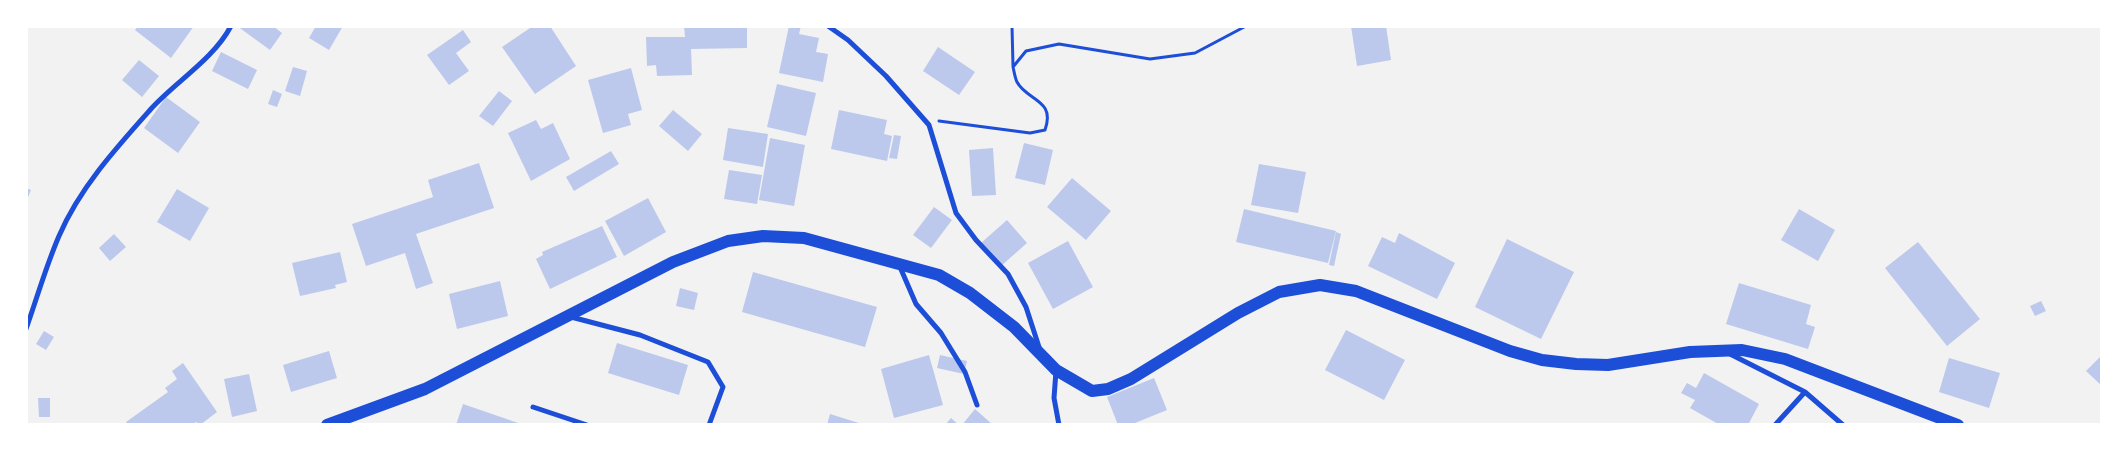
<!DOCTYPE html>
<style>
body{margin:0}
#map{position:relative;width:2128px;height:451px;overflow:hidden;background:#f2f2f2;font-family:Mulish,sans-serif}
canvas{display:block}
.frame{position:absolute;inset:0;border:28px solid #fff;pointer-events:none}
</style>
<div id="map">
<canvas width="2128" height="451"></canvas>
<div class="frame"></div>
</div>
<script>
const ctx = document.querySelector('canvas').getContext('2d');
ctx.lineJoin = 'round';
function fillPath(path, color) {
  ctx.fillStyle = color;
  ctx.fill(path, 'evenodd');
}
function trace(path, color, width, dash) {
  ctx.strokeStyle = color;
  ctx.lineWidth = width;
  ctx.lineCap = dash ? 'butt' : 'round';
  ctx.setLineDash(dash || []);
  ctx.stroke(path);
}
const building = new Path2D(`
 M 138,26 L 194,26 L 171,58 L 135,30 Z
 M 237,26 L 273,26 L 282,33 L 270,50 Z
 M 316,26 L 343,26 L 329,50 L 309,38 Z
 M 533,26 L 550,26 L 576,66 L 535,94 L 502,47 Z
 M 684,26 L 747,26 L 747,48 L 691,49 L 692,75 L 657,76 L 656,65 L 647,66 L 646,37 L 685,37 Z
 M 789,26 L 801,26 L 799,34 L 819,38 L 816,52 L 828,54 L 823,82 L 779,73 Z
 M 1351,26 L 1386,26 L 1391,60 L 1357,66 Z
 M 463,30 L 471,42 L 456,53 L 469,71 L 449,85 L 427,55 Z
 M 938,47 L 975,72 L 959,95 L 923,71 Z
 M 221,52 L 257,70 L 248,89 L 212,71 Z
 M 139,60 L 159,76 L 142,97 L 122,80 Z
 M 293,67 L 307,71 L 300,96 L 285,91 Z
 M 631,68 L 642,110 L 628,114 L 631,125 L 603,133 L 588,80 Z
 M 777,84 L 816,93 L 806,136 L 767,127 Z
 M 273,90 L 282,94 L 277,107 L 268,104 Z
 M 499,91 L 512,101 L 493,126 L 479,116 Z
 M 166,97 L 200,122 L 178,153 L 144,128 Z
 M 673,110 L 702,134 L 688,151 L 659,126 Z
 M 839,110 L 887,120 L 884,134 L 892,136 L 887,161 L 831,149 Z
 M 536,120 L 541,129 L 553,123 L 570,159 L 531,181 L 508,133 Z
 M 728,128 L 768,134 L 763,167 L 723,160 Z
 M 894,135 L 901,136 L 897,159 L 889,158 Z
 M 770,138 L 805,145 L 794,206 L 759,200 Z
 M 1024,143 L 1053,150 L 1045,185 L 1015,178 Z
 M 993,148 L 996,195 L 972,196 L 969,150 Z
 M 611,151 L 619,164 L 574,191 L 566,177 Z
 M 479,163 L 494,208 L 416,234 L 433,283 L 416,289 L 405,253 L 366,266 L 352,224 L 433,197 L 428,180 Z
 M 1259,164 L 1306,172 L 1298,213 L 1251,205 Z
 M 729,170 L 762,175 L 757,204 L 724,199 Z
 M 1072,178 L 1111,211 L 1086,240 L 1047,207 Z
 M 26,188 L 31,190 L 26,202 Z
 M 177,189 L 209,208 L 190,241 L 157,222 Z
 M 648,198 L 666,232 L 624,256 L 605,221 Z
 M 934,207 L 952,220 L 931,248 L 913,235 Z
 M 1244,209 L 1336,231 L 1328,263 L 1236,242 Z
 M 1799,209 L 1835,230 L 1818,261 L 1781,240 Z
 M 1007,220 L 1027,243 L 1001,266 L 981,243 Z
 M 602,226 L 617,257 L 550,289 L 536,259 L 543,255 L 542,252 Z
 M 1336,232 L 1341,234 L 1334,266 L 1329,265 Z
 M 1399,233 L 1455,263 L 1437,299 L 1368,266 L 1382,237 L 1395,243 Z
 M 114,234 L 126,247 L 110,261 L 99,248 Z
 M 1507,239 L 1574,272 L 1541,339 L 1475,307 Z
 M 1068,241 L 1093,287 L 1053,309 L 1028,263 Z
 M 1918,242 L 1980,319 L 1947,346 L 1885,268 Z
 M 340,252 L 347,282 L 335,285 L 336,288 L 300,296 L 292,263 Z
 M 753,272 L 877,307 L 865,347 L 742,312 Z
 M 500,281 L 508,316 L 457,329 L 449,294 Z
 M 1739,283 L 1811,305 L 1806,324 L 1815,327 L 1808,349 L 1726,324 Z
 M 680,288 L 698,293 L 694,310 L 676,306 Z
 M 2041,301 L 2046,311 L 2035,316 L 2030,306 Z
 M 1346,330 L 1405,360 L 1384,400 L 1325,370 Z
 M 44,331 L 54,337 L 46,350 L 36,344 Z
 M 617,343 L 688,365 L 679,395 L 608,373 Z
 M 329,351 L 337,378 L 291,392 L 283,365 Z
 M 929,355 L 943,405 L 894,418 L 881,369 Z
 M 940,355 L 967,361 L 964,374 L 937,368 Z
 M 2102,355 L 2102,386 L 2086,371 Z
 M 1949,358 L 2000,373 L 1989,408 L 1939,392 Z
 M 183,363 L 217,412 L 200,425 L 196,422 L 192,425 L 128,425 L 126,422 L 168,392 L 165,388 L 177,379 L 172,371 Z
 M 1704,373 L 1759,404 L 1748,425 L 1720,425 L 1690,408 L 1695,400 L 1681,393 L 1687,383 L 1696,388 Z
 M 249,374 L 257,411 L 232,417 L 224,379 Z
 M 1154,378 L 1167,410 L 1130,425 L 1118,425 L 1107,397 Z
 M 38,398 L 50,398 L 50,417 L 39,417 Z
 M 463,404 L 521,424 L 521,425 L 456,425 Z
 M 975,409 L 993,425 L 962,425 Z
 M 830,414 L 862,424 L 862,425 L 827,425 Z
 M 951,418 L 959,425 L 945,425 Z`);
const path = new Path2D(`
 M 1012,26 L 1013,66
 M 939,121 L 1030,133 L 1045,130 C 1056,99 1027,101 1017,82 C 1015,78 1014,71 1013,67 L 1026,51 L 1059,44 L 1150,59 L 1195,53 L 1246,26`);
const minor = new Path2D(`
 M 828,26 L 848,40 L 886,76 L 929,125 L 956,213 L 976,240 L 1008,274 L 1026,307 L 1039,347
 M 900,267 L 916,304 L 941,333 L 965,372 L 977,405
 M 571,317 L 640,335 L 708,362 L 723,387 L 709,425
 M 26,329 C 37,298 46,266 59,236 C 79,189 116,148 150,110 C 175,82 213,60 231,26
 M 1730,354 L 1805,392 L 1843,425
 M 1056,371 L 1054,398 L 1059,425
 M 533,407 L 587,425
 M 1775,425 L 1805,392`);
const primary = new Path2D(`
 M 327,425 L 425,389 L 673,262 L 728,241 L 763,236 L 804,238 L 939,275 L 970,293 L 1014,327 L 1056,370 L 1092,391 L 1108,389 L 1131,379 L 1238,313 L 1279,292 L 1320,285 L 1356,291 L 1510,351 L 1542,360 L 1576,364 L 1608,365 L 1690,352 L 1742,350 L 1785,359 L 1958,425`);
fillPath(building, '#bdc9ec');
trace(path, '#1d4ed8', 3);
trace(minor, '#1d4ed8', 5);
trace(primary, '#1d4ed8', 12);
</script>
